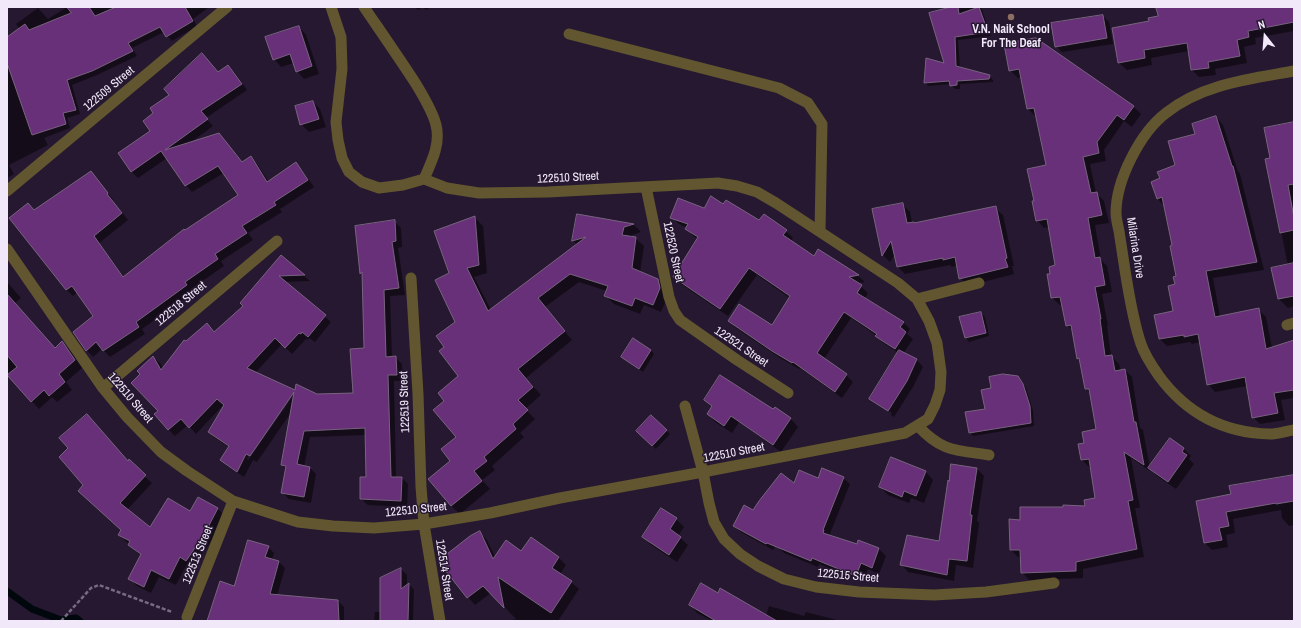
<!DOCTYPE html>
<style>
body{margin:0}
#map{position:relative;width:1301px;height:628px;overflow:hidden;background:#261830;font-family:"Archivo Narrow",sans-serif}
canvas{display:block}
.frame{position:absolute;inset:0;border:8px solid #f1e9fa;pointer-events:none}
.north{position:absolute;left:1245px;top:16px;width:40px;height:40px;-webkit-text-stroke:3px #261830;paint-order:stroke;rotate:343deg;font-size:11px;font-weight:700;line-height:16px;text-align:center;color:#f1e9fa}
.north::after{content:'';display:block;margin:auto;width:14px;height:18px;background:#f1e9fa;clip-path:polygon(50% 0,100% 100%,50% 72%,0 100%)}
</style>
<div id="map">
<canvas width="1301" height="628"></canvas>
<div class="frame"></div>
<div class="north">N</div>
</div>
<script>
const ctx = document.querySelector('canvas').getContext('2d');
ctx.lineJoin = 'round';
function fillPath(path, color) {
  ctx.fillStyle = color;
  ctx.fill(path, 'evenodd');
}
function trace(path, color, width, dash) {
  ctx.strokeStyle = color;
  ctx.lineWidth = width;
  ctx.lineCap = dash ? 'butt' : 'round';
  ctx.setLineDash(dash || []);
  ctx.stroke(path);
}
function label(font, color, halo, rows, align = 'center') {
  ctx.font = font + ' "Archivo Narrow",sans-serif';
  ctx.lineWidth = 3;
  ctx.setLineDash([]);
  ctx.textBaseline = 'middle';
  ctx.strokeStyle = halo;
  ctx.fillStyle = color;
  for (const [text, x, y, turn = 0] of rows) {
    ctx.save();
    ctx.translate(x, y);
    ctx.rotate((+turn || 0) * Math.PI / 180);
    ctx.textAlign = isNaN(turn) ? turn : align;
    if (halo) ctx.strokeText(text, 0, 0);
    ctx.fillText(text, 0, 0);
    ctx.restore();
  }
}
const shadow = new Path2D(`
 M 67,7 L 208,7 L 208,8 L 193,19 L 197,26 L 172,41 L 164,32 L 132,48 L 137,56 L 97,75 L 72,85 L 80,114 L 67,118 L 70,128 L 44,138 L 48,145 L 9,165 L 14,174 L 7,178 L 7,44 L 18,30 L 19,28 L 16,24 L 38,8 L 48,19 Z
 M 415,7 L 423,7 L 418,10 Z
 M 423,7 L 431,7 L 426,10 Z
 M 943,7 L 981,7 L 991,36 L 958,40 L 960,68 L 989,76 L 993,80 L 993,82 L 960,84 L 960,89 L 955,89 L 951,84 L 928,86 L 925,82 L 945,64 Z
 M 1157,7 L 1294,7 L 1294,31 L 1255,38 L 1256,44 L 1244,47 L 1247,63 L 1215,69 L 1216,75 L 1199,77 L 1192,70 L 1189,51 L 1151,58 L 1152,65 L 1127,70 L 1119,63 L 1113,28 L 1150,21 L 1159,17 Z
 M 1103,16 L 1109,22 L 1113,44 L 1062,52 L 1056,46 Z
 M 299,27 L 306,35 L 319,74 L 304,79 L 297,71 L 294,63 L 281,67 L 274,59 Z
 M 1036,39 L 1134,107 L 1141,114 L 1132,127 L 1124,121 L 1104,150 L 1106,161 L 1090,164 L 1096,193 L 1104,201 L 1109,223 L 1095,225 L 1101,260 L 1107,266 L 1112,292 L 1102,294 L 1108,326 L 1107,326 L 1111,356 L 1119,364 L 1121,371 L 1125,370 L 1132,377 L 1140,428 L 1143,430 L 1150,468 L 1170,439 L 1184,449 L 1191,456 L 1189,459 L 1194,464 L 1176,489 L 1157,476 L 1150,469 L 1150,471 L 1131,458 L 1140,508 L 1135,508 L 1144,557 L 1083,569 L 1083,578 L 1029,580 L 1022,572 L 1021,557 L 1018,557 L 1011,550 L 1021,521 L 1086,507 L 1096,499 L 1091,467 L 1089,467 L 1082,460 L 1079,445 L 1086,443 L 1097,430 L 1091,394 L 1086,389 L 1081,362 L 1077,358 L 1074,332 L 1067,325 L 1063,305 L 1060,305 L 1052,298 L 1048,275 L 1051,274 L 1056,266 L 1049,227 L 1044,228 L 1037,220 L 1035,202 L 1047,166 L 1037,116 L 1035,116 L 1028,109 L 1022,77 L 1018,78 L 1010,70 Z
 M 202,54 L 219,73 L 228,66 L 235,73 L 247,90 L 206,118 L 213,126 L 190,143 L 225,141 L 243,163 L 251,157 L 257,164 L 269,182 L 296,163 L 302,170 L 314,187 L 280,209 L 282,212 L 248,233 L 253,240 L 221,261 L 224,266 L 191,289 L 193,292 L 142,329 L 145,334 L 110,357 L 102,349 L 93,357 L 87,350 L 94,316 L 78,292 L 73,296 L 67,290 L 34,211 L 91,172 L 97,178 L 113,200 L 112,200 L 128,220 L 99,243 L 124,277 L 185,231 L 239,196 L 224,173 L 192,192 L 186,185 L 167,158 L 138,178 L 131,171 L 151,131 L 155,113 L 171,95 Z
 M 313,102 L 320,109 L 326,127 L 309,132 L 301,124 Z
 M 1216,117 L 1223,125 L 1238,172 L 1240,174 L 1264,270 L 1213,278 L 1220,316 L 1258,309 L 1266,317 L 1272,348 L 1294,341 L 1294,398 L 1281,400 L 1285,420 L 1260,424 L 1253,417 L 1247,386 L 1215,392 L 1208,384 L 1200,342 L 1192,344 L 1190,342 L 1167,346 L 1160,339 L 1174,312 L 1178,277 L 1173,246 L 1164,206 L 1157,198 L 1161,179 L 1176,166 L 1197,135 Z
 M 1294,123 L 1294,306 L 1288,308 L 1279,299 L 1288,266 L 1267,160 L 1271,159 Z
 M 902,204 L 910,212 L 912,223 L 995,208 L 1003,215 L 1014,266 L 1012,266 L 1014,274 L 968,286 L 960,278 L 957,265 L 952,267 L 950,265 L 905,274 L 898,267 L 895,254 L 890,262 L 883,255 L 874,210 Z
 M 723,205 L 760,222 L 786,231 L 793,238 L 791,241 L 814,258 L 819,250 L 858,276 L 865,282 L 857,283 L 868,293 L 865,298 L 903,322 L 910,329 L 907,334 L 913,339 L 903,354 L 917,360 L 923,367 L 913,387 L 894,417 L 891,415 L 892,413 L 876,402 L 876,404 L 870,398 L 898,353 L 884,343 L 877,336 L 851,318 L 824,359 L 846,375 L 853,382 L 842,398 L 800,368 L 799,369 L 780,358 L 736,328 L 729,321 L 772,326 L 790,298 L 757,275 L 728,316 L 681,284 L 674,277 L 698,239 L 693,236 L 686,228 L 687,228 L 679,224 L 672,217 Z
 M 577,215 L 634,225 L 641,232 L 632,235 L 632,237 L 635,238 L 644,246 L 640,273 L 658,280 L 666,288 L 668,296 L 661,312 L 644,305 L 640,314 L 614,304 L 605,295 L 607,291 L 579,282 L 545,307 L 572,340 L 526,378 L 541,395 L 525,409 L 535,419 L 520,433 L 524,437 L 492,466 L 495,470 L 482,480 L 490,489 L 460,514 L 451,506 L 451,461 L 458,437 L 445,401 L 459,376 L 445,347 L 456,322 L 450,274 L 475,218 L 483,226 L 487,273 L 474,277 L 491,310 L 577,245 L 573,240 Z
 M 394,221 L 401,228 L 402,247 L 398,248 L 405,295 L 390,296 L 392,358 L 395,357 L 402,364 L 403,381 L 394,381 L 396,478 L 402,478 L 408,484 L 407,507 L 368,505 L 361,499 L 367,478 L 366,435 L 310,437 L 304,467 L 310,468 L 316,474 L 311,503 L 289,499 L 282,492 L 286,469 L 282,464 L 292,411 L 257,462 L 253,460 L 244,477 L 227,466 L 221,459 L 229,447 L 215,438 L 209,432 L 225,403 L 196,434 L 188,425 L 175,436 L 168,429 L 142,374 L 153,357 L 160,363 L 163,369 L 186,342 L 206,324 L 215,333 L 244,306 L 281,256 L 310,281 L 284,282 L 331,322 L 315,342 L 309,338 L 308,340 L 306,339 L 292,354 L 282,344 L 255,373 L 295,391 L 317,395 L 354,394 L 365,349 L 363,275 L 361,273 ZM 293,392 L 296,392 L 248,460 L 247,459 Z
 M 7,282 L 21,298 L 15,303 L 55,349 L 62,343 L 70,350 L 82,368 L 66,382 L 72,390 L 57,402 L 52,397 L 39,409 L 7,373 Z
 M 981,313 L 985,317 L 989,336 L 969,342 L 966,338 L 961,318 Z
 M 651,350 L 654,354 L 643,372 L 622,357 Z
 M 1018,377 L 1026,388 L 1033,411 L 1034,426 L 973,436 L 970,432 L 986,410 L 992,389 Z
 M 705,400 L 773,411 L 775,408 L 791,419 L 798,427 L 781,452 L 739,422 L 732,433 L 715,422 L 708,414 L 712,407 Z
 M 87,415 L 128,462 L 152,483 L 127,510 L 150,529 L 191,512 L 199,498 L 218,509 L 225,516 L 212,540 L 193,567 L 187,564 L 176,585 L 159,577 L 151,593 L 137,586 L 130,579 L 141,555 L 119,535 L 122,530 L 84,485 L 70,448 Z
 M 651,416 L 670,434 L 656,449 L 641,435 Z
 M 892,458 L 926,472 L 933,480 L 924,503 L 911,498 L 909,503 L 888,495 L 880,487 Z
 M 952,465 L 977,469 L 984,476 L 977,521 L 979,523 L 973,568 L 956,565 L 954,581 L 908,572 L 902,565 L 940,542 Z
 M 1294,476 L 1294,525 L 1289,526 L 1282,518 L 1281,510 L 1233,519 L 1235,533 L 1226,535 L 1228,547 L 1212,550 L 1205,543 L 1232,495 Z
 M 843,478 L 850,484 L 829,536 L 857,545 L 859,541 L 879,549 L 886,556 L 879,574 L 868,569 L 863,582 L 819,564 L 818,567 L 784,553 L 776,545 L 773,550 L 741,532 L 734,526 L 794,485 L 819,479 Z
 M 661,510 L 676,519 L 684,527 L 678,536 L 688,545 L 677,562 L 651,545 L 644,537 Z
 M 480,533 L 487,540 L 495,557 L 521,552 L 531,539 L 559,558 L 566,565 L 560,574 L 571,582 L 579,589 L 558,621 L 509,621 L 516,619 L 491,593 L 475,605 L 468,597 L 439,561 Z
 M 268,547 L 274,553 L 272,560 L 279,562 L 285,568 L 277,596 L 338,601 L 344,607 L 344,621 L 208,621 Z
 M 401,569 L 407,575 L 407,586 L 409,584 L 414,590 L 413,621 L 374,621 L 375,612 L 381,612 Z
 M 690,605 L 734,621 L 712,621 L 697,613 Z
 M 769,606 L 804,616 L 806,612 L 837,620 L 846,621 L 754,621 L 766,616 Z`);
const stream = new Path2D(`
 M 7,591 L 32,609 L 61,620 L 76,618 L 80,621`);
const building = new Path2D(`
 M 67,7 L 89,7 L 95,16 L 116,7 L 185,7 L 193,21 L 166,37 L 160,27 L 128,43 L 133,51 L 92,71 L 67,80 L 76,110 L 63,113 L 66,124 L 32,135 L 7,63 L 7,37 L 25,24 L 29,30 L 71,13 Z
 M 951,7 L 958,7 L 959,14 L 979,7 L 988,32 L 955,37 L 956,66 L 990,75 L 989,79 L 957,81 L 957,85 L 950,86 L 949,81 L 924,83 L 926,58 L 944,63 L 929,13 Z
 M 1156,7 L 1294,7 L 1294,22 L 1248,31 L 1249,37 L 1237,40 L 1240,56 L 1208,62 L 1209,68 L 1191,70 L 1187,43 L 1144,50 L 1145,58 L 1118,63 L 1112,28 L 1149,21 L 1148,18 L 1158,16 Z
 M 1103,15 L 1107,38 L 1055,47 L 1051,23 Z
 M 299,26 L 312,66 L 296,72 L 290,54 L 273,60 L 265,37 Z
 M 1036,38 L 1134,106 L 1124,120 L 1117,115 L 1097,142 L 1099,153 L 1083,157 L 1091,193 L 1097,192 L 1102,215 L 1088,218 L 1095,258 L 1100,257 L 1105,285 L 1095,287 L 1101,319 L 1100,319 L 1105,356 L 1112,355 L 1115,371 L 1125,369 L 1134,422 L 1136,422 L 1144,465 L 1124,452 L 1133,500 L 1128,501 L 1137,549 L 1076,562 L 1076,571 L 1021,573 L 1020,550 L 1010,550 L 1009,519 L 1020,520 L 1020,507 L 1063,507 L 1063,505 L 1085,506 L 1084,500 L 1095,498 L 1089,459 L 1081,460 L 1078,444 L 1084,443 L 1082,432 L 1096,429 L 1089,389 L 1085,389 L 1079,358 L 1077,359 L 1071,325 L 1066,326 L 1060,297 L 1051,298 L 1047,274 L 1050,274 L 1049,267 L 1055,265 L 1047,219 L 1036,221 L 1032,201 L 1034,201 L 1027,169 L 1046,165 L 1034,108 L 1027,109 L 1019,69 L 1009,71 L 1004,44 Z
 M 202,53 L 218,72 L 228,65 L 242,84 L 201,111 L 208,119 L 165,150 L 219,133 L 242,162 L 251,156 L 267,182 L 296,162 L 308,180 L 274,202 L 276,205 L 242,226 L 247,233 L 215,254 L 218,259 L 185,282 L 187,285 L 136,322 L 139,327 L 103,351 L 96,342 L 86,351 L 73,332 L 93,316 L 72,286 L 66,290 L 9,218 L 28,203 L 34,210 L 91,171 L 108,193 L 107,194 L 122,213 L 94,236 L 123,277 L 184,229 L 185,230 L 238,195 L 218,166 L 185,186 L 161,151 L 131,172 L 118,153 L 150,131 L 143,121 L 153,113 L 150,108 L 169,95 L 164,89 Z
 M 313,101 L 319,119 L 300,125 L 295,106 Z
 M 1216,116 L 1232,166 L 1233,166 L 1257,262 L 1206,271 L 1215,317 L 1259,308 L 1266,349 L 1294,340 L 1294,390 L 1274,393 L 1278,413 L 1252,418 L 1245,377 L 1207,385 L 1198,334 L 1184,337 L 1184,335 L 1159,339 L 1154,315 L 1173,311 L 1168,286 L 1175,284 L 1173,277 L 1176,276 L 1170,246 L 1172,245 L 1162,197 L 1157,199 L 1151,182 L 1160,178 L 1157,172 L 1175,165 L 1168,141 L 1195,134 L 1192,124 Z
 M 1294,122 L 1294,184 L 1288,185 L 1294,218 L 1294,230 L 1280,233 L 1265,159 L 1270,158 L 1264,128 Z
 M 711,196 L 723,204 L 726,200 L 759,220 L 764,214 L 787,230 L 783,235 L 814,256 L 818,249 L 859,275 L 849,277 L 862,285 L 857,293 L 904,322 L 900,327 L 906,332 L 895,349 L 875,336 L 877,334 L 844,312 L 817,353 L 847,374 L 835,392 L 793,362 L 792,363 L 772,351 L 728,321 L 739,304 L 772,325 L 790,296 L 749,268 L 720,309 L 673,277 L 698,237 L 685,229 L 688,224 L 670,218 L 678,198 L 704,208 Z
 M 903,203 L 907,223 L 914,222 L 914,223 L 996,206 L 1007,258 L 1005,259 L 1008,267 L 959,279 L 955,257 L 943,260 L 943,258 L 897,267 L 891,241 L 882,256 L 872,209 Z
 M 577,214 L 634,224 L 624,227 L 622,235 L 636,237 L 632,268 L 658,279 L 660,288 L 653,305 L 635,298 L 632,306 L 604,296 L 608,286 L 570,274 L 538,298 L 565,331 L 518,369 L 533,387 L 518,400 L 528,410 L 513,424 L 516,429 L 484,457 L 487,461 L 474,471 L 482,481 L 451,506 L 428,479 L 450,461 L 441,449 L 456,437 L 433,410 L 444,401 L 438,393 L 458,376 L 439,351 L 444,347 L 436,336 L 455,322 L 435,280 L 449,273 L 434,231 L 475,216 L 479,265 L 467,268 L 488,311 L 586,237 L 572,241 Z
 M 395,220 L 396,241 L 392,242 L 399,288 L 384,290 L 386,357 L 396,356 L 397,375 L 388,375 L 391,477 L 402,477 L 401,501 L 360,499 L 360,477 L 366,477 L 365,428 L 304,431 L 297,464 L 310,467 L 304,497 L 281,493 L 286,466 L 281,465 L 294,392 L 250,456 L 246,454 L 237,472 L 220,460 L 229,446 L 208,432 L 224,405 L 217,399 L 189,428 L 181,419 L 168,430 L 154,414 L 158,411 L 131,383 L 140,374 L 137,371 L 153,356 L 161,370 L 184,340 L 186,341 L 207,323 L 214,332 L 243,306 L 240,303 L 281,255 L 305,275 L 279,276 L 326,315 L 308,337 L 302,332 L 301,334 L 299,333 L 285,348 L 275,338 L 247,368 L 295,390 L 296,384 L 317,394 L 353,393 L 350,349 L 364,348 L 362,272 L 360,274 L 355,226 Z
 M 1294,263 L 1294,296 L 1278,299 L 1271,268 Z
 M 7,294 L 55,348 L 62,341 L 75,360 L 59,374 L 65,382 L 49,396 L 44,390 L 31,402 L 7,375 L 17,367 L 7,355 Z
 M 981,312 L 986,333 L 965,338 L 959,317 Z
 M 633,338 L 651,350 L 639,369 L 621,357 Z
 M 899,350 L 917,359 L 907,381 L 888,411 L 869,399 Z
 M 1003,374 L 1018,376 L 1023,384 L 1030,406 L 1031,423 L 969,433 L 965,412 L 985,409 L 981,390 L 991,388 L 989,377 Z
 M 720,375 L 773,409 L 775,407 L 791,418 L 773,445 L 731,416 L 724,426 L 707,414 L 712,406 L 704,400 Z
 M 87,414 L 128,461 L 129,459 L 146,475 L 120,503 L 150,527 L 168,498 L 190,511 L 198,497 L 218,508 L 205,533 L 186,561 L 180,557 L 169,579 L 151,570 L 144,587 L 128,579 L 141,554 L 128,545 L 130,541 L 118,535 L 121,530 L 78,491 L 83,485 L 59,457 L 68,448 L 59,438 Z
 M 651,415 L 667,430 L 652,446 L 636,431 Z
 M 1170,438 L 1184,448 L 1182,452 L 1187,455 L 1168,482 L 1148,468 Z
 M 891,457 L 926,471 L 916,496 L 904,491 L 902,497 L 879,487 Z
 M 951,464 L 977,468 L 970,515 L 972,515 L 967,561 L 949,559 L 947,575 L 900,565 L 907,535 L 939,541 L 948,480 L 949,481 Z
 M 822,468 L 844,477 L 823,530 L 824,530 L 823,533 L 857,544 L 858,540 L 879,548 L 872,568 L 861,563 L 856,576 L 824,563 L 812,558 L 811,561 L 767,543 L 766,544 L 733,526 L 744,505 L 753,510 L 759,501 L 781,473 L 794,483 L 799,470 L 818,478 Z
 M 1294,475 L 1294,501 L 1276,504 L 1276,503 L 1226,512 L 1229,526 L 1219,528 L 1222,540 L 1204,543 L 1196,501 L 1231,494 L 1229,486 Z
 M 661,508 L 677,518 L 670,529 L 681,537 L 669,555 L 642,537 Z
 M 480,531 L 493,559 L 506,540 L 521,551 L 531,537 L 559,557 L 552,568 L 572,581 L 551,613 L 498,577 L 504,608 L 483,586 L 467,598 L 438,561 L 470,536 Z
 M 248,540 L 269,546 L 265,557 L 279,561 L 270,594 L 338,600 L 339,621 L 207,621 L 220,581 L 234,586 Z
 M 401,568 L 401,589 L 409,583 L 408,621 L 380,621 L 380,578 Z
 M 701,583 L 718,593 L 720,588 L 777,621 L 716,621 L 689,605 Z`);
const path = new Path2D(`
 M 61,621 L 91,588 L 99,585 L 172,612`);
const service = new Path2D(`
 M 569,34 L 779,88 L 808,103 L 822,124 L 820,231`);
const minor = new Path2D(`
 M 364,7 C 381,32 399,58 416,84 C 423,96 433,112 436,125 C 441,144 431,163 424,179
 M 1294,71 C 1250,79 1202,84 1166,113 C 1140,133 1116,180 1116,213 C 1116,219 1118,226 1119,231 C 1121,244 1123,257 1125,270 C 1129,295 1133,321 1141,344 C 1145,356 1152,366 1159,376 C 1187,414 1223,433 1270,434 C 1278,434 1286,431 1294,430
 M 646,187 L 669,297 L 674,311 L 680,320 L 737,360 L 788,393
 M 7,191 L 227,7
 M 7,249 L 103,388 L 127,417 L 161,452 L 187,471 L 233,501 L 298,522 L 333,526 L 374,528 L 424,524 L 490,513 L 560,498 L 703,472 L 905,433 L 928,419 L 935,405 L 940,390 L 941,372 L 937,343 L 929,321 L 917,299 L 898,283 L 776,203 L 757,192 L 737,186 L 718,183 L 548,192 L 479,193 L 447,188 L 424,179 L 403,185 L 379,188 L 362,182 L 349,172 L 342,158 L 338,140 L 336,122 L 342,69 L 341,37 L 331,7
 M 411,278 L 418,394 L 421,487 L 424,524 L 440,621
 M 917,299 L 979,283
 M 1287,325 L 1294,323
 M 103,388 L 277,241
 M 685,406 L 703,472 L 709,503 L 714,522 L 724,539 L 740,554 L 758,566 L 784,579 L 816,587 L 859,592 L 934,595 L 986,592 L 1054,583
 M 918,426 C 942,452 956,450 989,455
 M 187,617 L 233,501`);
const markers = [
 [1011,17,4,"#8d6e63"]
];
const poiNames = [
 ["V.N. Naik School",1011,30],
 ["For The Deaf",1011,44]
];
const streetNames = [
 ["122509 Street",109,89,-40],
 ["122510 Street",568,178,-3],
 ["Milarina Drive",1135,248,81],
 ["122520 Street",673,252,78],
 ["122518 Street",181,304,-40],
 ["122521 Street",741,347,34],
 ["122510 Street",130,398,49],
 ["122519 Street",405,402,-92],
 ["122510 Street",734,453,-11],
 ["122510 Street",416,510,-6],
 ["122513 Street",198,555,-68],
 ["122514 Street",444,570,81],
 ["122515 Street",848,576,5]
];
fillPath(shadow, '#0007');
trace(stream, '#00080d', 7);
fillPath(building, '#683078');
trace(building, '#78637f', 1);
trace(path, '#766b80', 2.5, [4, 2]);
trace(service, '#61562f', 11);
trace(minor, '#61562f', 11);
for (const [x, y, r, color] of markers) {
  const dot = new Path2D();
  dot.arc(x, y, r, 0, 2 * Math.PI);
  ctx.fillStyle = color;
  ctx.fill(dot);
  trace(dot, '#261830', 1.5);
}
label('bold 12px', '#f1e9fa', '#261830', poiNames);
label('12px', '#f1e9fa', '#261830', streetNames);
</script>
